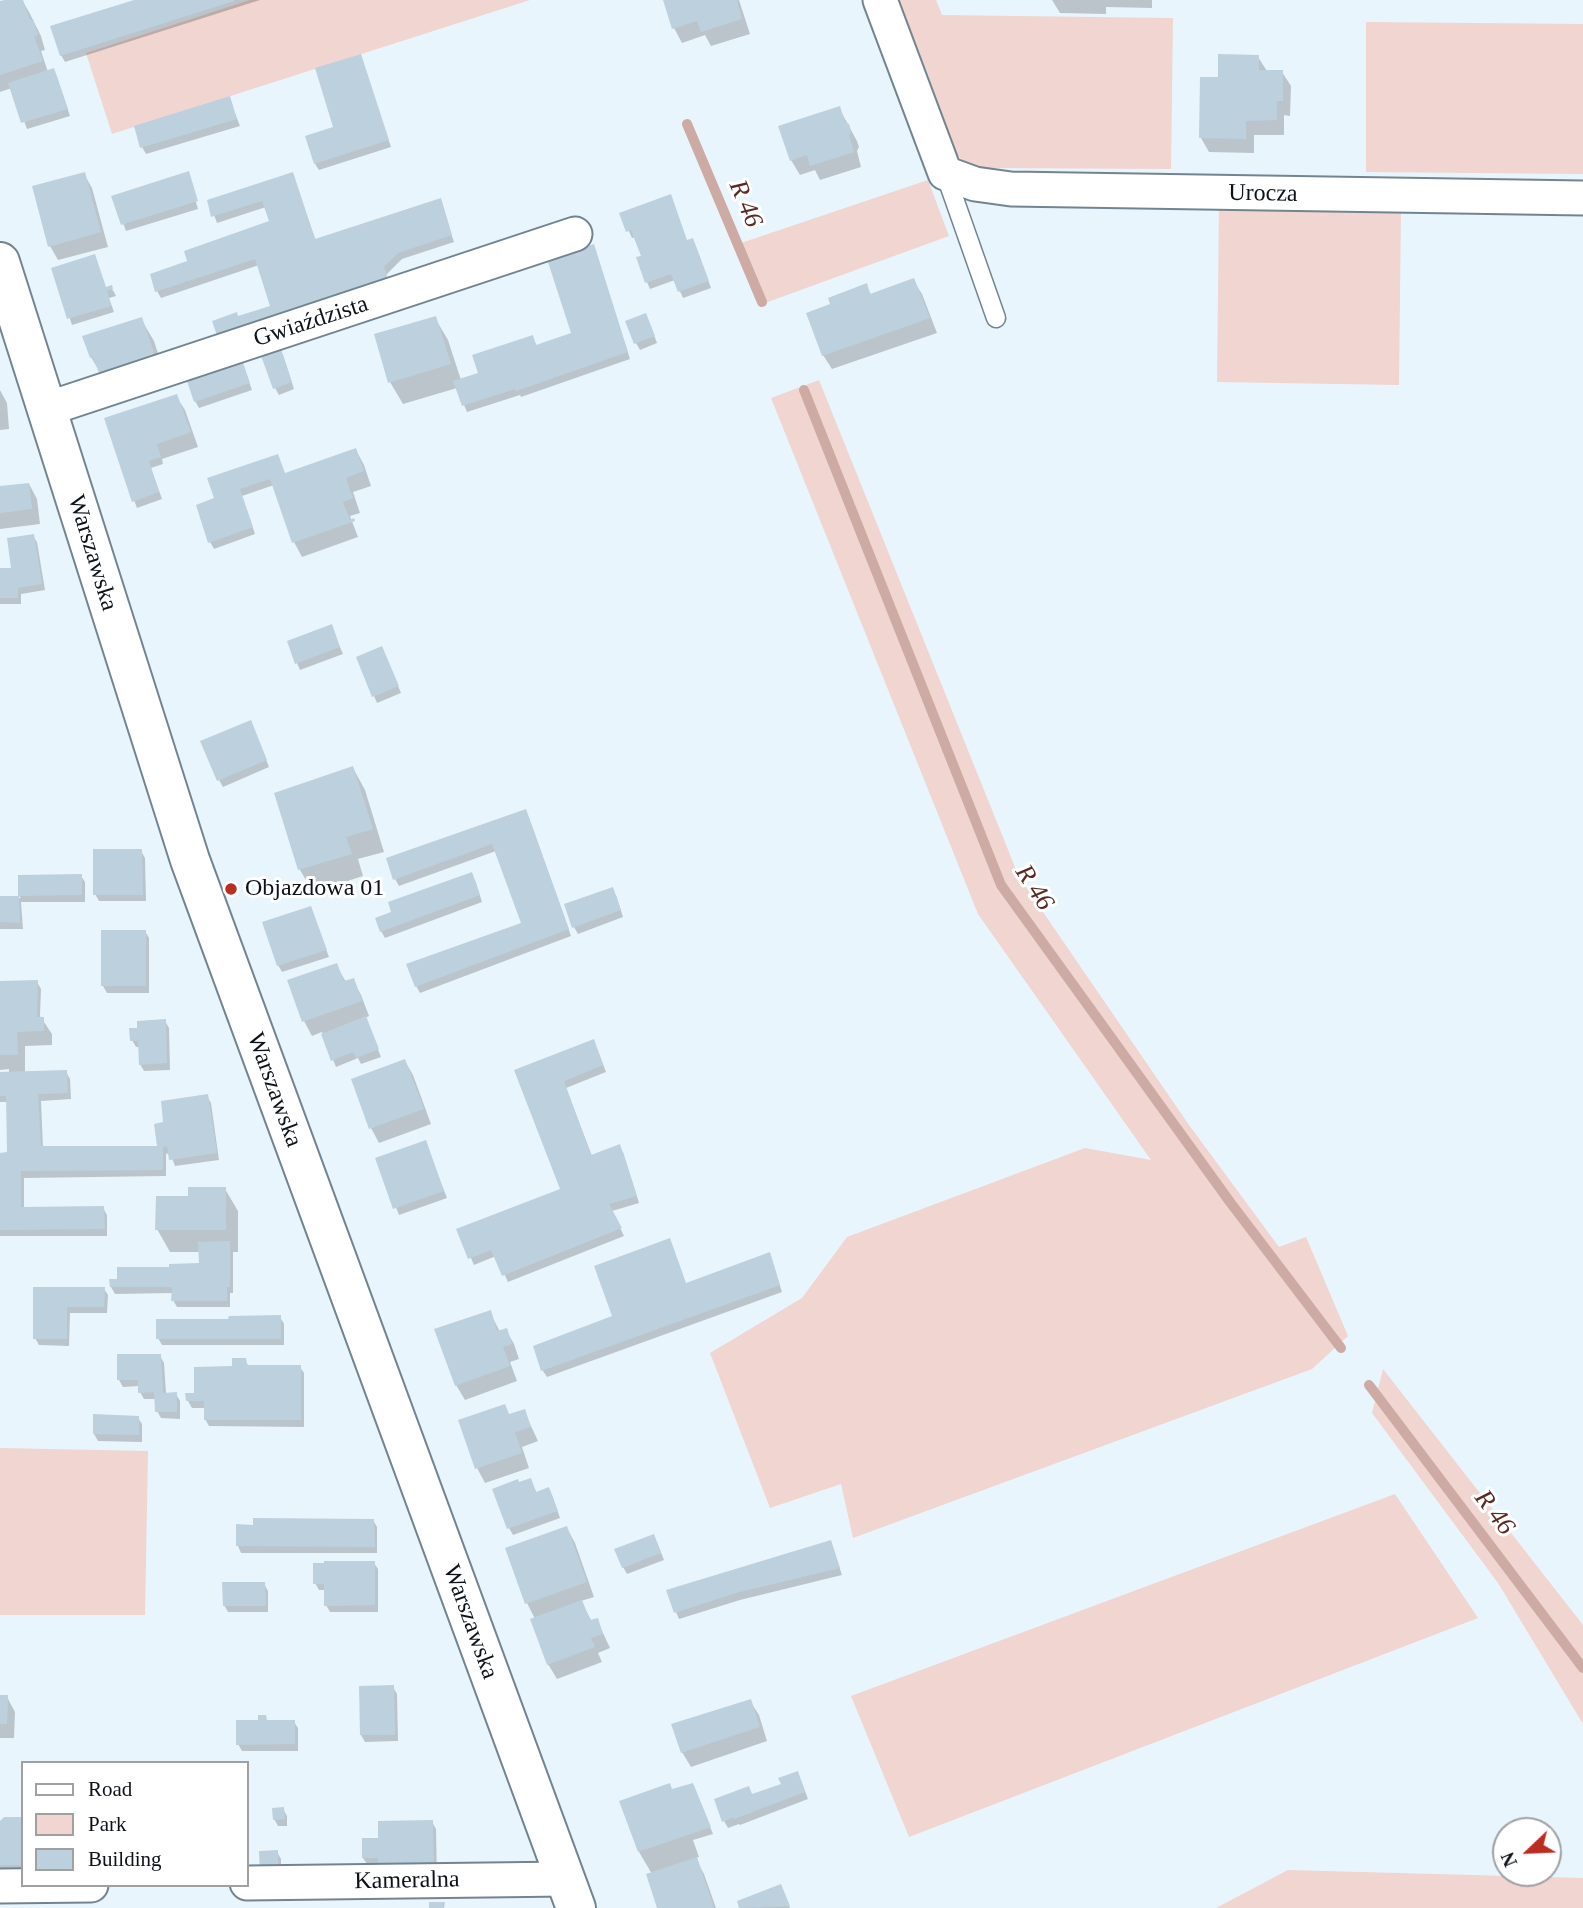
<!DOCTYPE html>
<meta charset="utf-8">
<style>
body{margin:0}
#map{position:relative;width:1583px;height:1908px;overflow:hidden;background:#e9f5fd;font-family:"Times New Roman",serif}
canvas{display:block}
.legend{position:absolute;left:21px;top:1761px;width:228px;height:126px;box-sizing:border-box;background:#fff;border:2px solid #9ea0a2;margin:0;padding:9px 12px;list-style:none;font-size:21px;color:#0c1217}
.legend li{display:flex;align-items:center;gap:14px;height:35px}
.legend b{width:35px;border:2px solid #9ea0a2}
.north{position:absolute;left:1492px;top:1817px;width:70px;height:70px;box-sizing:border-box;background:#fff;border:2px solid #9ea0a2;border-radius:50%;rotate:247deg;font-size:19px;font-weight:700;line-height:28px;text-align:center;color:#0c1217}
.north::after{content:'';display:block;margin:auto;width:24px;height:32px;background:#bb2d20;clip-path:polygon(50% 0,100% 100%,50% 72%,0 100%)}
</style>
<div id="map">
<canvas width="1583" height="1908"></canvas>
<ul class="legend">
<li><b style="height:9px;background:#fff"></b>Road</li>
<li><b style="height:19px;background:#f0d5d0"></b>Park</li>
<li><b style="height:19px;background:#bdd0de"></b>Building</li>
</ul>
<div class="north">N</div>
</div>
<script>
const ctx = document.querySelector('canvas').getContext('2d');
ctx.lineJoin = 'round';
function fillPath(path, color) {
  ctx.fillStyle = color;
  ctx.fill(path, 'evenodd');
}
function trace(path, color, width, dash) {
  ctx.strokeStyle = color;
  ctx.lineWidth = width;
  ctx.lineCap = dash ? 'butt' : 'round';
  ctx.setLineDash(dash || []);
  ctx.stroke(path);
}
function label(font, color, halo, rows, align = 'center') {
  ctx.font = font + ' "Times New Roman",serif';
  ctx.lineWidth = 6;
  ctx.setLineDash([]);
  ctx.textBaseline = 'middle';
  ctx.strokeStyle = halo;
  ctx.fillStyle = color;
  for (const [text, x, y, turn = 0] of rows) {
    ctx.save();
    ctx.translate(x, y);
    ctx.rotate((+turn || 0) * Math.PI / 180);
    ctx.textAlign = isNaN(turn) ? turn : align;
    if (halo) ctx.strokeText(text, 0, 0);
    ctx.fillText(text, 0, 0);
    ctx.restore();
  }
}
const green = new Path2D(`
 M 250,0 L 530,0 L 112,134 L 86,53 Z
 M 891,0 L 936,0 L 942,15 L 1173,18 L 1171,169 L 982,168 L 963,161 L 948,145 Z
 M 1366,22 L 1583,24 L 1583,174 L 1366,172 Z
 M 928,180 L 949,236 L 765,303 L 741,243 Z
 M 1219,203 L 1401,206 L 1399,385 L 1217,382 Z
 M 819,380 L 1019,877 L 1189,1125 L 1279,1247 L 1306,1237 L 1348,1336 L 1312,1369 L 853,1538 L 841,1484 L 770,1508 L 710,1353 L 802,1298 L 847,1237 L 1085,1148 L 1151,1160 L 978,914 L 771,398 Z
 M 1383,1369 L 1583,1625 L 1583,1724 L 1498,1583 L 1372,1413 Z
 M 0,1448 L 148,1451 L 145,1615 L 0,1615 Z
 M 1395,1494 L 1478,1618 L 909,1837 L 851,1696 Z
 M 1288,1870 L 1583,1878 L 1583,1908 L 1216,1908 Z`);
const shadow = new Path2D(`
 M 11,0 L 22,0 L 29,12 L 41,36 L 45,50 L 41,51 L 48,72 L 54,70 L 57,77 L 70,116 L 27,129 L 12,88 L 0,92 L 0,3 Z
 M 140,0 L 260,0 L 65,62 L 61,55 Z
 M 664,0 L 739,0 L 750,34 L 711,46 L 705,35 L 682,43 L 674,28 Z
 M 1052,0 L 1152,0 L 1152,8 L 1106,7 L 1106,14 L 1060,13 Z
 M 360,56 L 391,147 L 319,170 L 315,164 L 335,128 Z
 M 1258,57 L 1267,71 L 1282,72 L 1291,86 L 1290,116 L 1284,115 L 1284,135 L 1254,135 L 1254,153 L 1209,152 L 1201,138 L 1220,79 Z
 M 229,98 L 240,126 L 146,154 L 142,147 Z
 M 839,108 L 857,141 L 859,147 L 857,151 L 861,167 L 820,180 L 815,170 L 800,175 L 791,160 Z
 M 84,174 L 92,188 L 108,247 L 58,260 L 50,246 Z
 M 292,174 L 316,241 L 440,200 L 454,242 L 402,259 L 386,275 L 238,318 L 272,307 L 259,265 L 161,298 L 157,291 L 189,263 L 271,222 L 266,207 L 217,223 L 209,201 Z
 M 189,178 L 198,209 L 126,231 L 113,197 Z
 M 621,214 L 696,247 L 711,288 L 683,298 L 675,280 L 650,289 L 647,282 L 643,257 L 636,237 L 632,238 Z
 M 594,247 L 630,359 L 521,397 L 520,395 L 467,412 L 457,388 L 403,404 L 390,382 L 435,318 L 448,340 L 461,380 L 480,374 L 532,337 L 537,346 L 573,334 Z
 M 94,256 L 106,288 L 111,287 L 115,294 L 116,296 L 109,298 L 114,312 L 72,325 L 54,269 Z
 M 913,280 L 922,294 L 937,333 L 832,369 L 823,355 L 833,305 L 866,286 L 872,296 Z
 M 141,319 L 154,341 L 168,384 L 101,374 L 91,357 Z
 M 649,322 L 657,343 L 640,350 L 636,343 Z
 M 283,355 L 294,389 L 279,395 L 275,388 Z
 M 241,359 L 252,390 L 199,408 L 195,401 Z
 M 0,390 L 7,403 L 9,429 L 0,430 Z
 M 176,396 L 185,410 L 198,447 L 162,459 L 163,464 L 151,468 L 162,499 L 137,508 L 118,457 Z
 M 356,450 L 364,465 L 371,486 L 353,492 L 360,513 L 350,516 L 358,537 L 302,557 L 294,542 L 274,485 L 242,496 L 255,534 L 214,549 L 210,542 L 217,499 L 209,479 L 286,475 Z
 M 29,484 L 37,499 L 40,524 L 0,529 L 0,488 Z
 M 33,536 L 37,542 L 45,590 L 21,594 L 21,604 L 0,604 L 0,570 L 13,570 Z
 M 331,626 L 343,654 L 300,670 L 297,663 Z
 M 385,655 L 401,693 L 377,703 L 358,658 Z
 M 254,729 L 269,767 L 223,787 L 219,780 Z
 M 353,768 L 365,790 L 384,852 L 358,859 L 363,876 L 313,892 L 300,870 L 276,794 Z
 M 529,818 L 571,936 L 420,993 L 416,986 L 523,924 L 496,851 L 399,886 L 395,879 Z
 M 141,851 L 145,858 L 146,901 L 99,901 L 95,894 Z
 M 81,876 L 85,882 L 85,902 L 21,902 L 23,929 L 0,929 L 0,898 L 21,898 L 19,896 Z
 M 475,880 L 482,902 L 385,938 L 381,931 Z
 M 616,895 L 623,917 L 578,934 L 574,927 Z
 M 310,908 L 329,957 L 282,972 L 278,965 Z
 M 103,931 L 145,931 L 149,938 L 149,993 L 107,993 L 103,986 Z
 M 336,965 L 346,982 L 353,980 L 361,995 L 369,1016 L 365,1018 L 381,1057 L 361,1064 L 358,1058 L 336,1067 L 322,1032 L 312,1036 L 304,1021 Z
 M 0,982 L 37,982 L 41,989 L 40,1016 L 52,1034 L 52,1045 L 25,1046 L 25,1073 L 66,1072 L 70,1079 L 71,1099 L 41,1101 L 43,1148 L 160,1148 L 165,1123 L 207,1096 L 211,1103 L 219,1160 L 175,1166 L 170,1153 L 166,1154 L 166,1176 L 24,1178 L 24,1208 L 103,1208 L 107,1215 L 107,1236 L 0,1236 L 0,1154 L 9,1154 L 8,1102 L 0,1102 L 0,1073 L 9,1073 L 9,1069 L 0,1070 Z
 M 165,1021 L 169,1028 L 170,1070 L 144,1071 L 140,1064 L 140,1047 L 136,1047 L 132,1040 L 139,1029 Z
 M 597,1048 L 606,1072 L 566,1088 L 592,1156 L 623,1152 L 639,1203 L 612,1211 L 624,1236 L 508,1282 L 496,1256 L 474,1265 L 459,1230 L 562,1190 L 516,1071 Z
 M 405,1061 L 413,1075 L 431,1124 L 379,1143 L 371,1128 L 353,1080 Z
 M 425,1142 L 447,1198 L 399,1215 L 377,1159 Z
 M 225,1189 L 238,1211 L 238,1252 L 233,1252 L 233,1293 L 230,1293 L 230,1307 L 177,1307 L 173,1300 L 174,1293 L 115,1294 L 111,1287 L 171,1269 L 201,1265 L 201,1252 L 170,1252 L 157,1229 L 190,1198 Z
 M 770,1254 L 782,1292 L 547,1377 L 543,1371 L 535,1347 L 614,1317 L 686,1285 Z
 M 35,1289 L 104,1289 L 108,1295 L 107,1313 L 70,1313 L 69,1346 L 39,1345 L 35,1338 Z
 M 490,1312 L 500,1332 L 506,1330 L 514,1344 L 519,1359 L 510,1362 L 517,1381 L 465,1400 L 456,1385 Z
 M 280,1317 L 284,1324 L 284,1345 L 162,1345 L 158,1338 L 230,1321 Z
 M 119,1356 L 160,1356 L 164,1363 L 166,1393 L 176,1394 L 180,1401 L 180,1419 L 161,1418 L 157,1411 L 156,1399 L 144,1399 L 140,1392 L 140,1386 L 123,1387 L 119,1380 Z
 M 245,1360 L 249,1367 L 300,1367 L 304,1373 L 304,1427 L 209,1426 L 205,1419 L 205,1408 L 192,1408 L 188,1401 Z
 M 524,1411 L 538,1441 L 522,1447 L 529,1468 L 485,1483 L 477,1468 L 510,1416 Z
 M 138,1418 L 142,1424 L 142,1442 L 98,1441 L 94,1434 Z
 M 530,1480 L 537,1493 L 552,1495 L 560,1518 L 513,1535 L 509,1528 L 519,1484 Z
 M 373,1520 L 377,1527 L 377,1553 L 241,1553 L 238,1546 Z
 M 567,1528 L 575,1543 L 594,1597 L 581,1601 L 592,1622 L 597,1620 L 610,1648 L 598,1653 L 602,1662 L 557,1679 L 548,1664 L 535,1619 L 527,1603 Z
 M 657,1542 L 664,1560 L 627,1574 L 623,1567 Z
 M 831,1542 L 842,1575 L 740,1600 L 679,1619 L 676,1612 Z
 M 374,1563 L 378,1569 L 378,1612 L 330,1612 L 326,1605 L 326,1590 L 319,1590 L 315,1583 Z
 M 264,1584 L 268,1591 L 268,1612 L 228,1612 L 224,1605 Z
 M 393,1687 L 397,1694 L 398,1741 L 365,1742 L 361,1735 Z
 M 0,1697 L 7,1697 L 15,1712 L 14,1738 L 0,1738 Z
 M 750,1701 L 759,1715 L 767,1741 L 691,1767 L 682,1752 Z
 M 265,1717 L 268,1722 L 294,1722 L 298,1728 L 298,1751 L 242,1751 L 238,1744 Z
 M 801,1780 L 808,1799 L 740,1825 L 739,1824 L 728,1828 L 724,1821 L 753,1795 Z
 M 672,1791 L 696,1792 L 713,1834 L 693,1840 L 699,1857 L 695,1858 L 704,1874 L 716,1908 L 659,1908 L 652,1874 L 639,1852 Z
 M 283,1809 L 287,1816 L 287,1826 L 278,1826 L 274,1819 Z
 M 23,1819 L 23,1879 L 0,1878 L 0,1839 Z
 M 432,1822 L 436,1829 L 437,1881 L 380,1864 L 367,1864 L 363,1858 L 380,1840 Z
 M 277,1852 L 281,1859 L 281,1880 L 266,1881 Z
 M 784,1893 L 790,1908 L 741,1908 L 739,1902 Z`);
const stream = new Path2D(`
 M 687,124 L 762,302
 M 804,390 L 1001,885 L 1230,1202 L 1341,1348
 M 1369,1385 L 1583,1668`);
const building = new Path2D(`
 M 5,0 L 23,0 L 30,20 L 33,19 L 38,35 L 34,36 L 43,61 L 0,75 L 0,1 Z
 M 134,0 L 234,0 L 234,1 L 60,56 L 50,26 Z
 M 663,0 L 737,0 L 742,19 L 701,32 L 697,21 L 672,29 Z
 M 361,54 L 389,140 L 314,164 L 305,136 L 333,127 L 315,68 Z
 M 1218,54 L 1259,55 L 1259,70 L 1283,70 L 1283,101 L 1277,101 L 1277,120 L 1246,121 L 1246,139 L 1199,138 L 1200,77 L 1218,77 Z
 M 54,68 L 68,109 L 21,123 L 8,83 Z
 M 230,96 L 237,119 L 140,148 L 134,126 Z
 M 840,106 L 845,122 L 849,124 L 851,131 L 849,135 L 854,152 L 810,166 L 807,155 L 790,161 L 778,126 Z
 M 189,171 L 198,201 L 121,225 L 111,196 Z
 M 85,172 L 101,232 L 48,247 L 32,186 Z
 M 293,172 L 315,239 L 441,198 L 452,235 L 398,253 L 384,267 L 391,288 L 220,344 L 212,321 L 237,312 L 238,316 L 270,306 L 255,259 L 155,292 L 150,274 L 187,261 L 184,251 L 269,221 L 262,201 L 211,217 L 207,200 Z
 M 671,194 L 687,240 L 693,238 L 709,281 L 678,292 L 671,274 L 645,283 L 636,257 L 641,256 L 631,230 L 626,232 L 619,213 Z
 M 594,244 L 628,352 L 516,391 L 515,389 L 462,406 L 453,381 L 478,373 L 472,355 L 533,335 L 536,345 L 571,333 L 547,259 Z
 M 95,254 L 106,287 L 112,285 L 113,289 L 107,291 L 111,306 L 67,319 L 51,268 Z
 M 914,278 L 930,318 L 822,356 L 806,313 L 830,304 L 828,298 L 867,283 L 870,294 Z
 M 646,313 L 655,336 L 634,344 L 625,321 Z
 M 436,316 L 451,364 L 388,383 L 374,334 Z
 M 142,317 L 157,362 L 102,381 L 93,357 L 90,358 L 82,336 Z
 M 280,346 L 292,382 L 273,389 L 260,353 Z
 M 241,357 L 250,383 L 194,402 L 185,375 Z
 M 177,394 L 191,432 L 157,444 L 161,457 L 149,461 L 159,492 L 132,502 L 104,418 Z
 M 356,448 L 364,471 L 346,478 L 353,498 L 343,502 L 350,520 L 354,518 L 355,521 L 292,543 L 270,479 L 240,489 L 253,527 L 208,543 L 196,505 L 214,498 L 207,478 L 278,454 L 285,473 Z
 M 29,483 L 32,509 L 0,513 L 0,486 Z
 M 34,534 L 42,584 L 18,588 L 18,598 L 0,598 L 0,568 L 11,568 L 7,538 Z
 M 332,624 L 340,647 L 295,664 L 287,641 Z
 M 382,646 L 399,686 L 372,697 L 356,657 Z
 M 251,720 L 267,760 L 217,781 L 200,741 Z
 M 353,766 L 373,829 L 346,837 L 352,854 L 298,870 L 274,793 Z
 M 526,809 L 569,929 L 415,987 L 406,964 L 521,923 L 492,844 L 393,880 L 386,858 Z
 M 93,849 L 142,849 L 143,895 L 93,895 Z
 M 472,872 L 480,895 L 380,932 L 375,918 L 391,912 L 388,902 Z
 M 82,874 L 82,895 L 18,896 L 18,875 Z
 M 613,887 L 621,910 L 572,928 L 564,904 Z
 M 0,896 L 19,896 L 20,923 L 0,922 Z
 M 311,906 L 327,950 L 277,966 L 262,922 Z
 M 101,930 L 146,930 L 146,986 L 101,986 Z
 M 337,963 L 344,981 L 354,978 L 362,1001 L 302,1022 L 287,980 Z
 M 38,980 L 37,1017 L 44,1017 L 44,1031 L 17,1032 L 18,1055 L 0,1055 L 0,981 Z
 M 366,1016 L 379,1049 L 356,1058 L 353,1052 L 331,1061 L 321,1034 Z
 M 166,1019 L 167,1063 L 139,1065 L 138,1041 L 130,1041 L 129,1028 L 137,1028 L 137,1021 Z
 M 594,1039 L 603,1065 L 564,1081 L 591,1155 L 620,1144 L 637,1196 L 609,1204 L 622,1228 L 502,1276 L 491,1250 L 468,1259 L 456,1229 L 560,1189 L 514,1070 Z
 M 405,1059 L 424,1109 L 369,1129 L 351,1079 Z
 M 67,1070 L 68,1093 L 38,1094 L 41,1146 L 157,1146 L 154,1124 L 163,1122 L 161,1101 L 208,1094 L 217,1153 L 169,1160 L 167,1146 L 163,1147 L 163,1170 L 21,1171 L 21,1207 L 104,1206 L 105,1229 L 0,1230 L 0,1153 L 7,1152 L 6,1096 L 0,1096 L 0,1072 Z
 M 426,1140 L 444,1191 L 393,1209 L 375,1158 Z
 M 188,1187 L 226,1187 L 226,1230 L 155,1230 L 156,1196 L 188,1196 Z
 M 670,1238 L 686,1283 L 770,1252 L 780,1285 L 541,1371 L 533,1346 L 612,1316 L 594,1266 Z
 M 230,1241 L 230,1287 L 227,1287 L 227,1301 L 171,1301 L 172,1287 L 110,1287 L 109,1279 L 117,1279 L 117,1267 L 169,1267 L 169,1264 L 199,1263 L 198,1242 Z
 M 33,1287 L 105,1287 L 104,1307 L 67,1307 L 67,1339 L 33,1339 Z
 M 491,1310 L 497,1331 L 507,1328 L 512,1344 L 503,1347 L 510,1366 L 455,1386 L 434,1329 Z
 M 281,1315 L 281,1339 L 156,1339 L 156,1319 L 228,1319 L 229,1316 Z
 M 117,1354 L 161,1354 L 163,1393 L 177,1392 L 177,1412 L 155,1412 L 154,1392 L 138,1393 L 138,1380 L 117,1380 Z
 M 232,1358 L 246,1358 L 247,1365 L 301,1365 L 301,1420 L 204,1420 L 204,1401 L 186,1401 L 185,1393 L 194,1393 L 194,1367 L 232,1366 Z
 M 505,1404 L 509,1414 L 525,1409 L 531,1427 L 515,1432 L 522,1453 L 475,1469 L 458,1420 Z
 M 93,1414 L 139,1416 L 139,1435 L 93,1434 Z
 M 531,1478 L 536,1492 L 549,1487 L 558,1511 L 507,1529 L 492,1489 L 518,1479 L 519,1482 Z
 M 253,1518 L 374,1519 L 375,1547 L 236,1546 L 236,1524 L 253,1525 Z
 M 567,1526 L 587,1582 L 525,1604 L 505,1548 Z
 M 654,1534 L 661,1553 L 622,1568 L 614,1549 Z
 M 831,1540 L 840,1568 L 736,1593 L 674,1613 L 666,1590 Z
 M 324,1561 L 375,1561 L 375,1605 L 324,1606 L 324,1584 L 313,1584 L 313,1563 L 324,1563 Z
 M 222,1582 L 265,1582 L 266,1606 L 223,1606 Z
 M 582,1600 L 590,1620 L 598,1618 L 603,1634 L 591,1638 L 595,1647 L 547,1665 L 530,1619 Z
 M 394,1685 L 395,1735 L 360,1735 L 359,1686 Z
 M 0,1695 L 8,1695 L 7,1724 L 0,1724 Z
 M 751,1699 L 760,1727 L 681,1753 L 671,1724 Z
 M 258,1715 L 266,1715 L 267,1720 L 295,1720 L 295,1744 L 236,1745 L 236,1720 L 258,1720 Z
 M 798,1771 L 805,1792 L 734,1819 L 734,1817 L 722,1822 L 714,1799 L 749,1786 L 752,1794 L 781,1784 L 778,1778 Z
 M 670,1783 L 672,1789 L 693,1783 L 711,1827 L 638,1852 L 619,1801 Z
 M 284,1807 L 285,1819 L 273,1820 L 272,1808 Z
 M 4,1817 L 23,1817 L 23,1865 L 0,1865 L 0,1821 Z
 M 433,1820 L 434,1875 L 378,1876 L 378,1858 L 362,1858 L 362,1838 L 378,1838 L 378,1821 Z
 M 278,1850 L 278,1873 L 260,1875 L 259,1851 Z
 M 697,1857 L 714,1908 L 657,1908 L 646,1874 Z
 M 781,1884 L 790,1906 L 739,1908 L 737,1901 Z
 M 429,1902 L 445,1902 L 444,1908 L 429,1908 Z`);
const service = new Path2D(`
 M 945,173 L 996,318`);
const minor = new Path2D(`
 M 880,0 L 945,173 L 975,184 L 1011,189 L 1583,198
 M 47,409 L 575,234
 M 247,1883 L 566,1879
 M 0,1886 L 91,1885`);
const tertiary = new Path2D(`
 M 0,262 L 190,860 L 576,1908`);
const markers = [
 [231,889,7,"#bb2d20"]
];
const streetNames = [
 ["Urocza",1263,194,1],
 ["Gwiaździsta",311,322,-18],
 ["Warszawska",92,553,73],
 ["Warszawska",274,1090,70],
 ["Warszawska",470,1622,70],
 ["Kameralna",407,1881,-1]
];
const poiNames = [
 ["Objazdowa 01",245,889]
];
const waterNames = [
 ["R 46",745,204,67],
 ["R 46",1034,888,57],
 ["R 46",1494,1513,53]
];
fillPath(green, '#f0d5d0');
fillPath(shadow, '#0003');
trace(stream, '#cdaba4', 10);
fillPath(building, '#bdd0de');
trace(service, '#738491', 21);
trace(minor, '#738491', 37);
trace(tertiary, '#738491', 42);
trace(service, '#fff', 18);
trace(minor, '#fff', 33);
trace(tertiary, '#fff', 38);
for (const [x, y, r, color] of markers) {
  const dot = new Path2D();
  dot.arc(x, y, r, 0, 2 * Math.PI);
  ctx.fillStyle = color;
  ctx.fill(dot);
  trace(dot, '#fff', 2.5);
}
label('24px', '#0c1217', '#fff', streetNames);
label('24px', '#0c1217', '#fff', poiNames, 'left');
label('italic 26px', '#592922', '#fff', waterNames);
</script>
